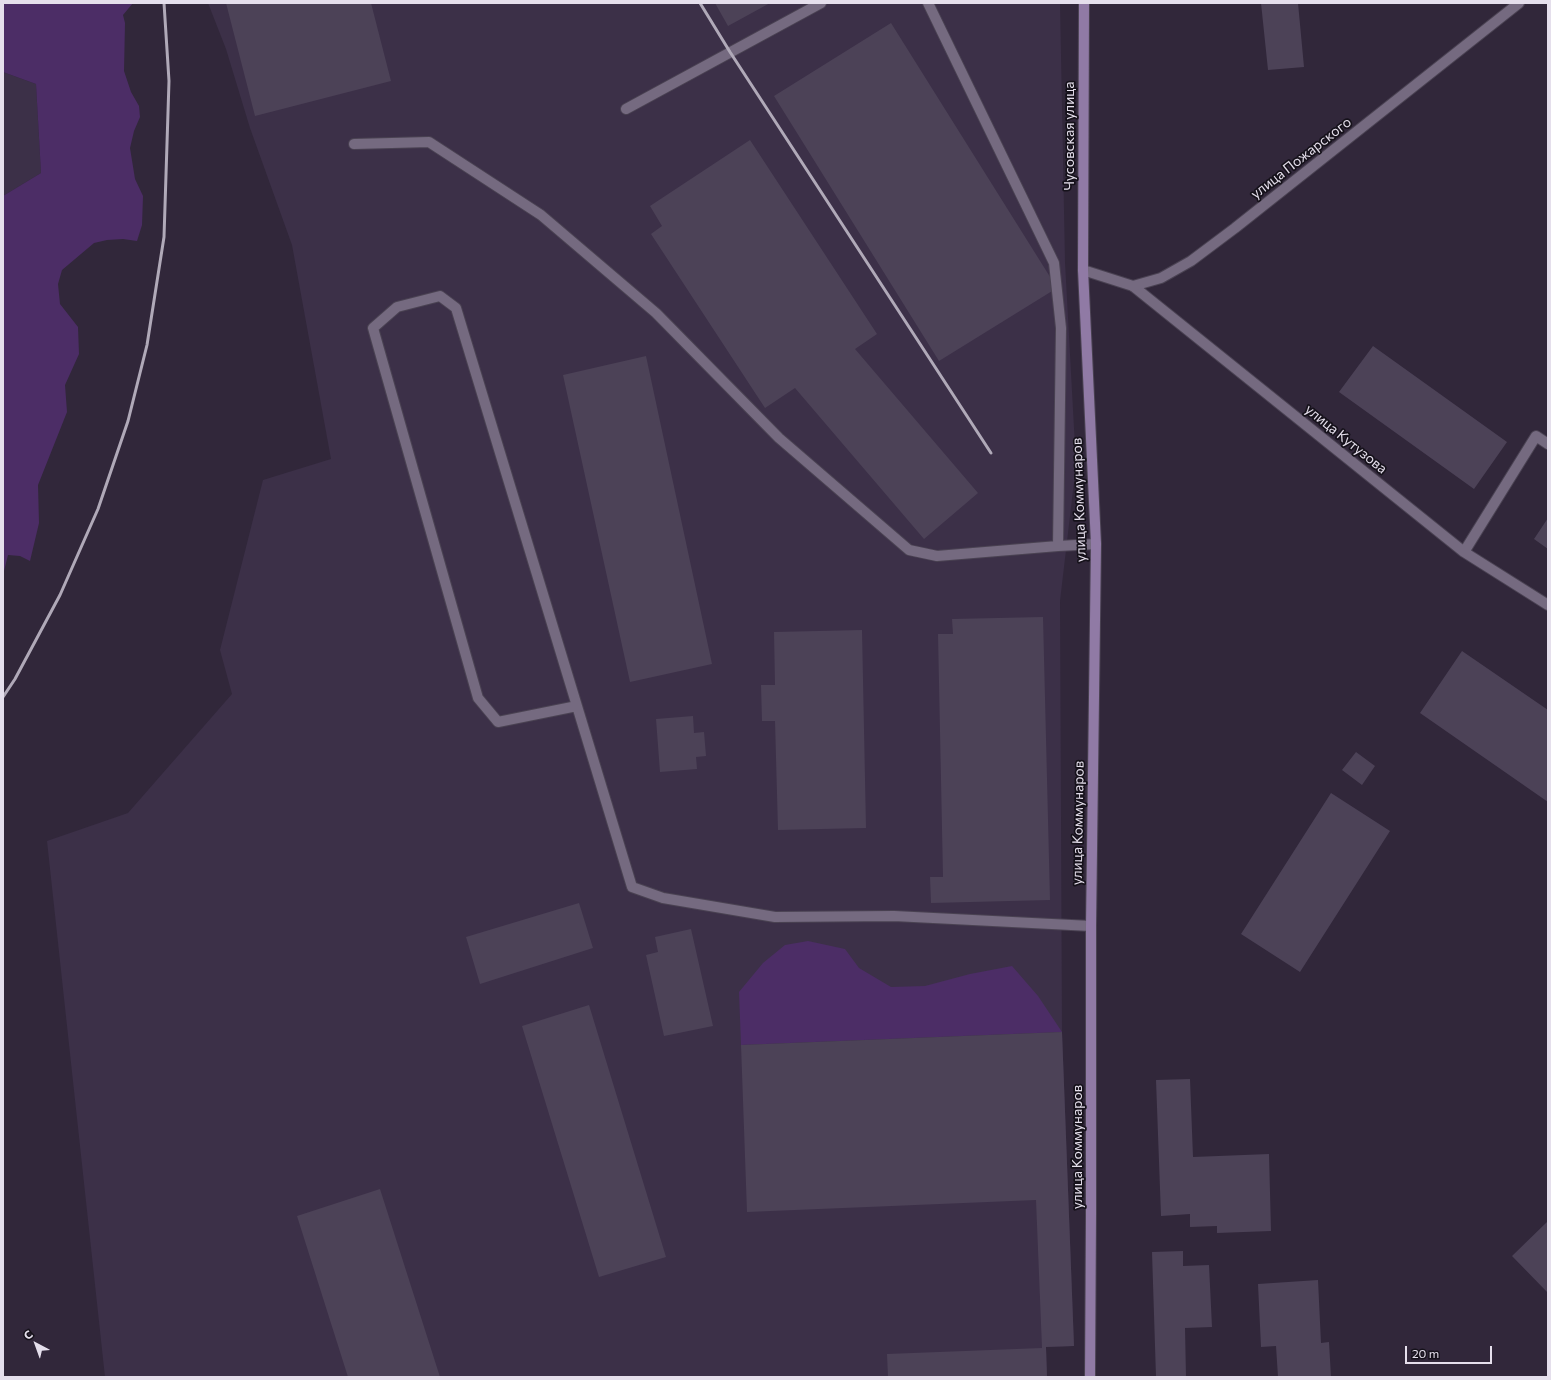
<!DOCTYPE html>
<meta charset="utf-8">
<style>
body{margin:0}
#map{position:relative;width:1551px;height:1380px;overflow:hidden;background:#31273a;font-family:Commissioner,sans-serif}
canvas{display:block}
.frame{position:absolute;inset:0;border:4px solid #e5dfec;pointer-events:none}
.north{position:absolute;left:16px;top:1324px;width:40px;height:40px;-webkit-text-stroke:3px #16121b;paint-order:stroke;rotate:319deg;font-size:11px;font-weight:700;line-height:16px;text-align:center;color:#e5dfec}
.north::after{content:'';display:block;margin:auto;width:14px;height:18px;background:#e5dfec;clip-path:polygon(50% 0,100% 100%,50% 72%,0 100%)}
.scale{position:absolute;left:1405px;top:1346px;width:87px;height:18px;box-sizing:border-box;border:2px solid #e5dfec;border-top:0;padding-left:5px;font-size:12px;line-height:14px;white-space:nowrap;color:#e5dfec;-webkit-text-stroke:3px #16121b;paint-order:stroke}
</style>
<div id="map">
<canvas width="1551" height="1380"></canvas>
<div class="frame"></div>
<div class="north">С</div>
<div class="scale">20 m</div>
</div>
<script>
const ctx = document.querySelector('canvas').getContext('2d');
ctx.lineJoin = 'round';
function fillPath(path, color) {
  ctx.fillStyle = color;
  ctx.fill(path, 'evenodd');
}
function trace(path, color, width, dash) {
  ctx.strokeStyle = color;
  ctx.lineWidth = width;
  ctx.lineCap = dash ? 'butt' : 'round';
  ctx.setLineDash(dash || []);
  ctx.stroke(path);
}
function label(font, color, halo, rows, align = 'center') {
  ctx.font = font + ' Commissioner,sans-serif';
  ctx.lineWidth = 3.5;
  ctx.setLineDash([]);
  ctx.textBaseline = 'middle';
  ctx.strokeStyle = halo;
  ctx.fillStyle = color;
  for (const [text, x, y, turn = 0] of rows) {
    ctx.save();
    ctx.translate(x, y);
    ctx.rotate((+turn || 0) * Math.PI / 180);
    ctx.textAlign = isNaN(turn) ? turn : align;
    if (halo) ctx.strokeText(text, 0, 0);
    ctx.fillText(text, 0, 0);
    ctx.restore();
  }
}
const built = new Path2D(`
 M 208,3 L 1060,3 L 1065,262 L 1076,465 L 1060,601 L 1062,1032 L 1074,1346 L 1046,1347 L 1047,1377 L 105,1377 L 47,841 L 128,813 L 232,694 L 220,650 L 263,480 L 331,459 L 292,245 L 250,128 L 226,49 Z
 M 3,72 L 36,84 L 41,173 L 3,196 Z`);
const green = new Path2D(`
 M 3,3 L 133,3 L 123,15 L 125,23 L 124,71 L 131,92 L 139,106 L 140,117 L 134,131 L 130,148 L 135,179 L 143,196 L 142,225 L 137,241 L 123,239 L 107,240 L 94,243 L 62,270 L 58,284 L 60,304 L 78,327 L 79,354 L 65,385 L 67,412 L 38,485 L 39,523 L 30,561 L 20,556 L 8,555 L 3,575 L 3,196 L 41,173 L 36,84 L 3,72 Z
 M 808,941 L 845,949 L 859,968 L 891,987 L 925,986 L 970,974 L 1012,966 L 1038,996 L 1062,1032 L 741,1045 L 739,992 L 763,963 L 785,945 Z`);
const building = new Path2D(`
 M 226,3 L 371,3 L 391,81 L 255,116 Z
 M 715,3 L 770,3 L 728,26 Z
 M 1261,3 L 1298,3 L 1304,67 L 1268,70 Z
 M 891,23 L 1057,288 L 939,361 L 774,96 Z
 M 750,140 L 877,334 L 855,349 L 978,493 L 924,539 L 795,388 L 765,408 L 651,234 L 662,226 L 650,206 Z
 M 1373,346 L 1507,442 L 1474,489 L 1339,392 Z
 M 646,356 L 712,664 L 630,682 L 563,375 Z
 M 1548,518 L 1548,549 L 1534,539 Z
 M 1043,617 L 1050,900 L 931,903 L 930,877 L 943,877 L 938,634 L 953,634 L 952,619 Z
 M 862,630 L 866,828 L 778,830 L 775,721 L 762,721 L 761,685 L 775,685 L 774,632 Z
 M 1462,651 L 1548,710 L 1548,802 L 1420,713 Z
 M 693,716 L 694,733 L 704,732 L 706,756 L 696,757 L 697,769 L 660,772 L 656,719 Z
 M 1356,752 L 1375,766 L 1362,785 L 1342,770 Z
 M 1331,793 L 1390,831 L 1300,972 L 1241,934 Z
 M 579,903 L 593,948 L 480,984 L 466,937 Z
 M 691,929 L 713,1026 L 664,1036 L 646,955 L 658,952 L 655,937 Z
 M 589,1005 L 666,1257 L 599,1277 L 522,1026 Z
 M 1062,1032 L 1074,1346 L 1046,1347 L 1047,1377 L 888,1377 L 887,1354 L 1042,1348 L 1036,1200 L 747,1212 L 741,1045 Z
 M 1190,1079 L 1193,1157 L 1269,1154 L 1271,1231 L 1217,1233 L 1217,1226 L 1190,1227 L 1190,1214 L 1161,1216 L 1156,1080 Z
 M 380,1189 L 440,1377 L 348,1377 L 297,1216 Z
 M 1548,1221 L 1548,1293 L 1512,1256 Z
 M 1183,1251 L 1183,1266 L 1209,1265 L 1212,1327 L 1185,1328 L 1186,1377 L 1156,1377 L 1152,1252 Z
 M 1318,1280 L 1321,1343 L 1329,1342 L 1331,1377 L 1278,1377 L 1276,1346 L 1261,1347 L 1258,1284 Z`);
const service = new Path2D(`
 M 928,3 L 1054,263 L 1061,328 L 1058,546
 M 626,109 L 821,3
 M 354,144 L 429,142 L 541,215 L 656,313 L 779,438 L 909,550 L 937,556 L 1058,546 L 1096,544
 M 1133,286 L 1464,552 L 1548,605
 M 1464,552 L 1536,436 L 1548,444
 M 577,706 L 498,722 L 478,698 L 373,328 L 397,307 L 440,296 L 456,308 L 632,887 L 663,898 L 775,917 L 894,916 L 1091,926`);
const tertiary = new Path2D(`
 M 1083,270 L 1133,286 L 1161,278 L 1191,261 L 1235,228 L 1519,3`);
const secondary = new Path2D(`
 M 1084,3 L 1083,270 L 1096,544 L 1091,926 L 1091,1214 L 1090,1377`);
const rail = new Path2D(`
 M 700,3 L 730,52 L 991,453
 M 3,697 L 15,679 L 60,595 L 98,509 L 128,421 L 147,345 L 164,237 L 165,206 L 169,81 L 164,3`);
const streetNames = [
 ["Чусовская улица",1069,136,-90],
 ["улица Пожарского",1301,158,-38],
 ["улица Кутузова",1346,439,39],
 ["улица Коммунаров",1079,500,-92],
 ["улица Коммунаров",1078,823,-89],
 ["улица Коммунаров",1077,1147,-90]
];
fillPath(built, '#3c3048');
fillPath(green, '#4c2d66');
fillPath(building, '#4c4257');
trace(service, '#4a4252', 12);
trace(tertiary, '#4a4252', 12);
trace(secondary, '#4a4252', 12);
trace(service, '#756a80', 10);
trace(tertiary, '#756a80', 10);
trace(secondary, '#907aa5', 10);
trace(rail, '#b0a9b8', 3);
label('14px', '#e5dfec', '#16121b', streetNames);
</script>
